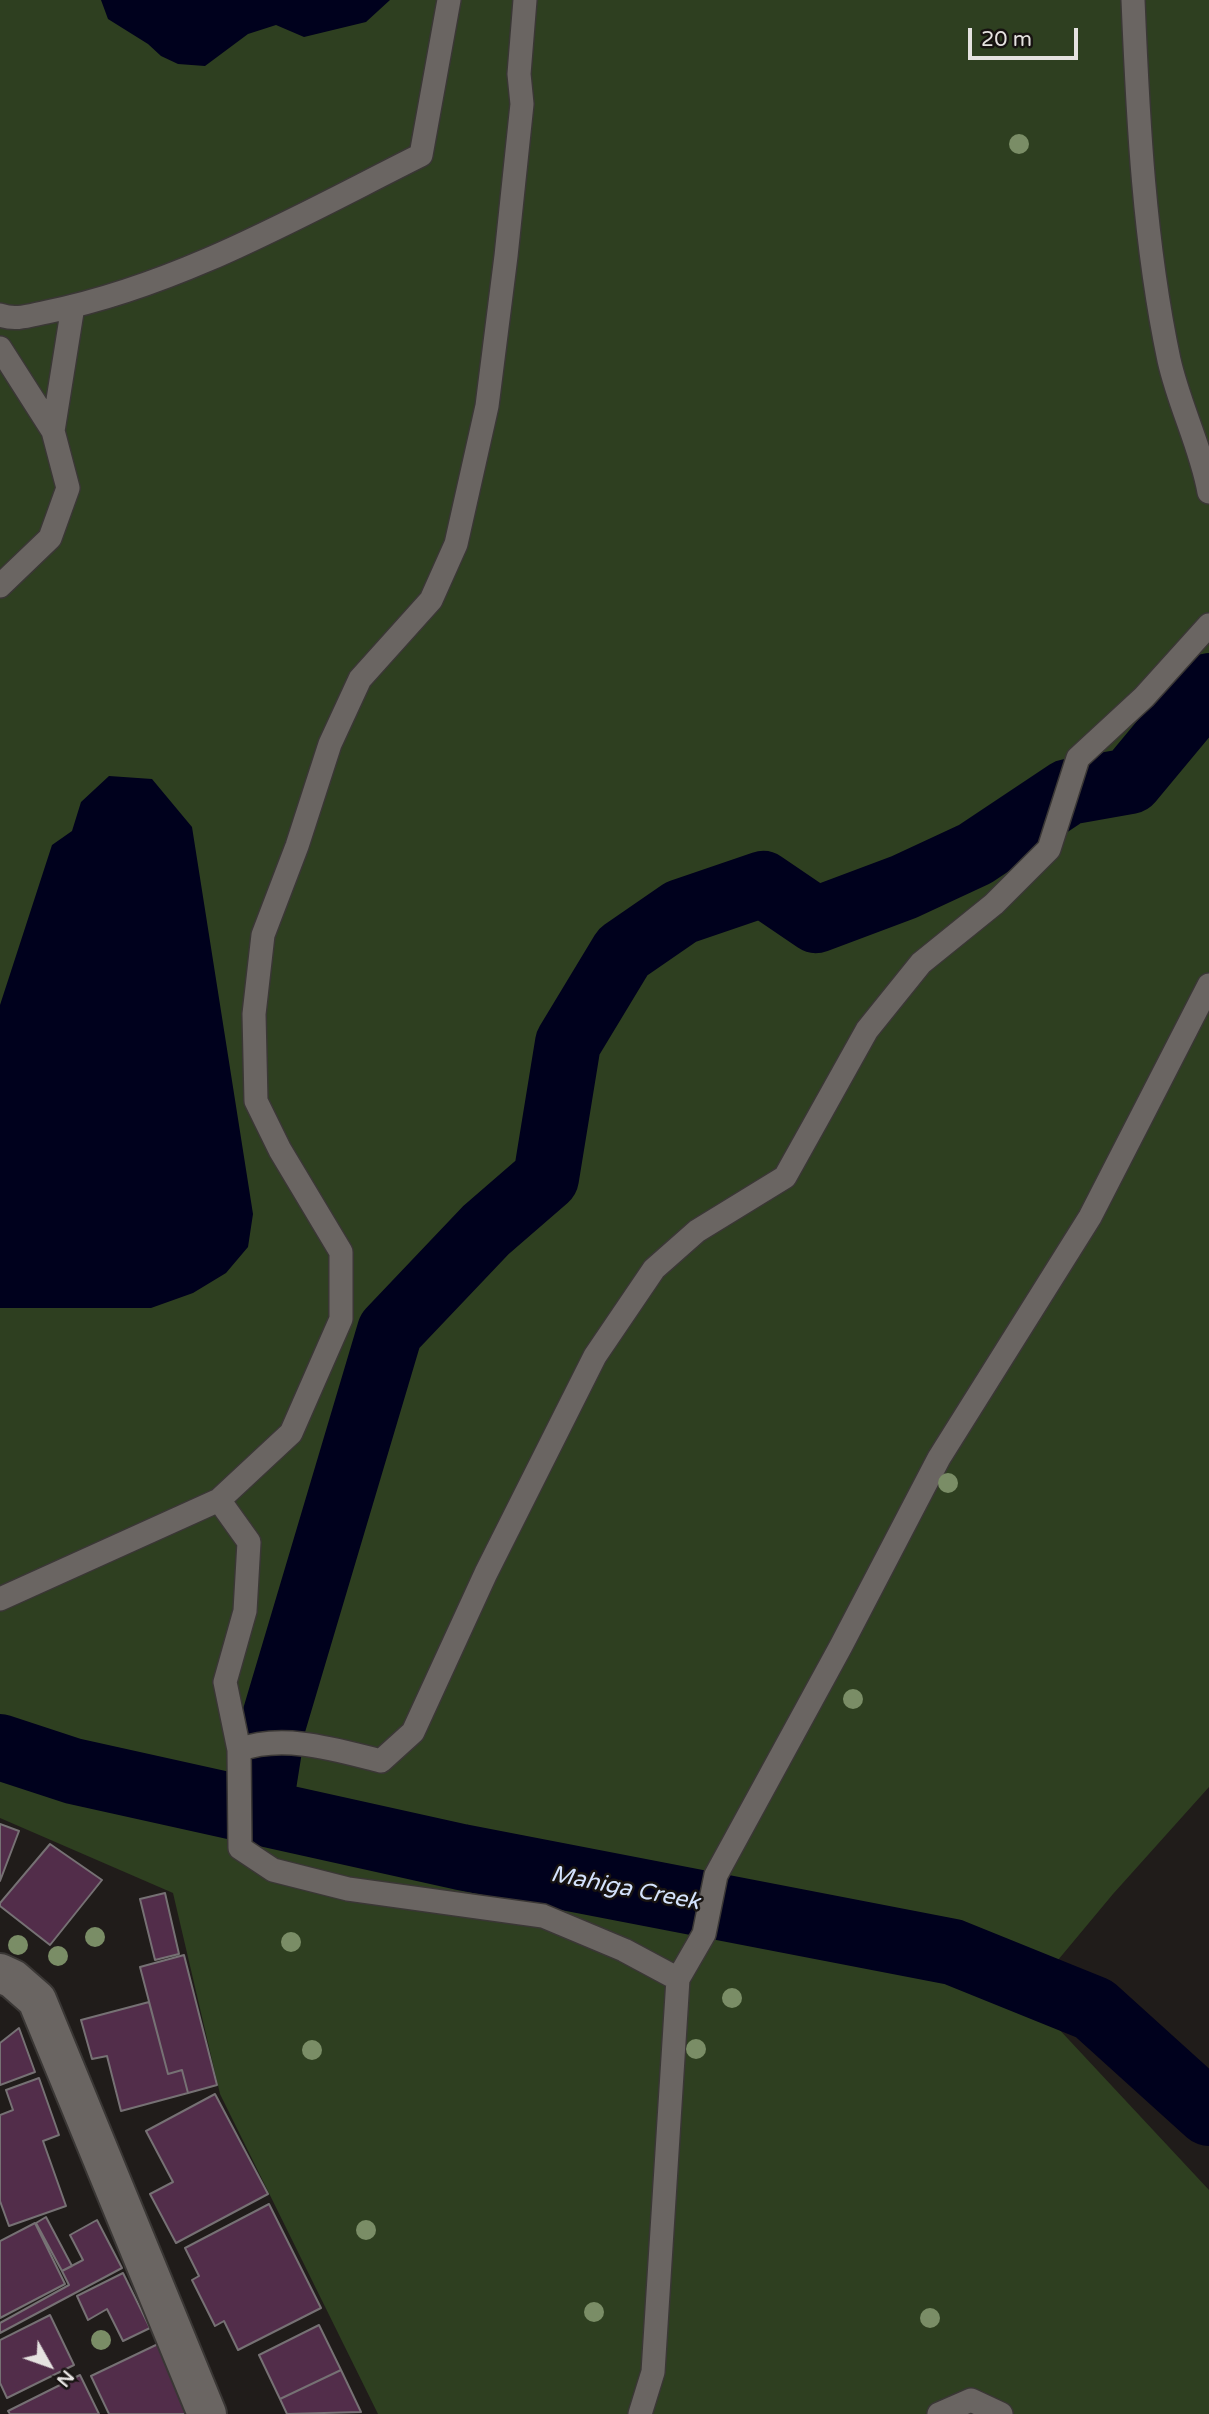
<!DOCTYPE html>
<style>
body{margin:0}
#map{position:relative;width:1209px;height:2414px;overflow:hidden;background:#201c1a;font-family:"Varela Round",sans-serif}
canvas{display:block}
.north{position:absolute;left:14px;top:2330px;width:70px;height:70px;-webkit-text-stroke:5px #171311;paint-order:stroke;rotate:130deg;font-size:19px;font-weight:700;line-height:28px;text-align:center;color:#e5e2e0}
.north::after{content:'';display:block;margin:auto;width:24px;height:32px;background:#e5e2e0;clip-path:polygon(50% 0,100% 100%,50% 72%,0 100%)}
.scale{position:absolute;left:968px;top:28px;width:110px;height:32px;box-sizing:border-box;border:4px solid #e5e2e0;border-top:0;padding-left:9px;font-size:21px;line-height:24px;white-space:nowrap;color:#e5e2e0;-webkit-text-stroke:5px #171311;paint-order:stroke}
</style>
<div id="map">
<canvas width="1209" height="2414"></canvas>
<div class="north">N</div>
<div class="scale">20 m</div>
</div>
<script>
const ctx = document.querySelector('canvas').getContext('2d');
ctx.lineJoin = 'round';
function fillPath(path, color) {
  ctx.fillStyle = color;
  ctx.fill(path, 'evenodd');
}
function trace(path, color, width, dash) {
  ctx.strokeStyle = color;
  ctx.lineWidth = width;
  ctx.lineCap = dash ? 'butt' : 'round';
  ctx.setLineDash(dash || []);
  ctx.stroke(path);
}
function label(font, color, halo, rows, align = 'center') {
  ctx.font = font + ' "Varela Round",sans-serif';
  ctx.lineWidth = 5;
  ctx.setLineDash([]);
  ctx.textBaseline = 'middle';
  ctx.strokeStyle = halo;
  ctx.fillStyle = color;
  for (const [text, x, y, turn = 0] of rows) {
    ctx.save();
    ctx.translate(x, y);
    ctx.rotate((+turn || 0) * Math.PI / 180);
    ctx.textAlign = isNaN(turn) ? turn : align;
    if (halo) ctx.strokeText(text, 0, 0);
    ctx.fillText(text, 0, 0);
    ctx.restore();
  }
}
const green = new Path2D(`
 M 0,0 L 1209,0 L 1209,1787 L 1113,1894 L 1028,1996 L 1209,2190 L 1209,2414 L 378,2414 L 220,2094 L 173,1893 L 0,1818 Z`);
const water = new Path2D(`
 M 101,0 L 390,0 L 366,22 L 304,37 L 276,25 L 248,34 L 205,66 L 178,64 L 161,56 L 148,44 L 108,19 Z
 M 109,776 L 152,779 L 192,827 L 253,1214 L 248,1247 L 226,1273 L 193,1293 L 151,1308 L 0,1308 L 0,1005 L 52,845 L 72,831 L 81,802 Z`);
const river = new Path2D(`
 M 0,1747 L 73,1771 L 461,1857 L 953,1952 L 1094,2009 L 1209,2113
 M 259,1812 L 273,1724 L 390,1331 L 486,1230 L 546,1178 L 568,1043 L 623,952 L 681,912 L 763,884 L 816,920 L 904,887 L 975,854 L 1068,792 L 1130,781 L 1209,686`);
const building = new Path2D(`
 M 0,1824 L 19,1831 L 0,1881 Z
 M 50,1844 L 102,1880 L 50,1945 L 0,1906 L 0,1903 Z
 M 165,1893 L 179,1954 L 155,1960 L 140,1899 Z
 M 184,1955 L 217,2085 L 188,2093 L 182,2070 L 168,2074 L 140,1967 Z
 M 149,2002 L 168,2074 L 182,2070 L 188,2093 L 121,2111 L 107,2056 L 92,2059 L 81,2020 Z
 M 19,2028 L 35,2072 L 0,2085 L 0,2043 Z
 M 39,2078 L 59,2135 L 43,2141 L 66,2206 L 9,2226 L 0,2201 L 0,2115 L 13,2110 L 6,2090 Z
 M 215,2094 L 268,2194 L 176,2243 L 150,2194 L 173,2182 L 146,2131 Z
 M 269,2204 L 321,2308 L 238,2350 L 224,2321 L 215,2326 L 192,2280 L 199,2276 L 185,2248 Z
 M 46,2217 L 72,2266 L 62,2271 L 36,2223 Z
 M 97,2220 L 122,2268 L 0,2333 L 0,2323 L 69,2285 L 62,2271 L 83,2260 L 70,2235 Z
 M 35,2223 L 65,2284 L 0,2318 L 0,2241 Z
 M 123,2273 L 150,2328 L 123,2341 L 107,2309 L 88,2320 L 77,2296 Z
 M 50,2315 L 74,2365 L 7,2398 L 0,2383 L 0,2340 Z
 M 319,2325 L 341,2370 L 280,2399 L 259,2355 Z
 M 158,2344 L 191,2414 L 109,2414 L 91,2376 Z
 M 341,2370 L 361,2412 L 287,2414 L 280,2399 Z
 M 80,2375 L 99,2414 L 10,2414 L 8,2411 Z`);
const service = new Path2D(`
 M 1133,0 C 1138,120 1144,242 1169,360 C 1179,405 1201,447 1209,492
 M 0,315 C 16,321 31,315 47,312 C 180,285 301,215 421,155 L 449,0
 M 0,348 L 53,431 L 68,488 L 50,538 L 0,586
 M 53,431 L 73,306
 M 219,1500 L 249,1542 L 245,1611 L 225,1682 L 239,1750 C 283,1733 337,1750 381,1761 L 413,1732 L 486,1573 L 595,1356 L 654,1269 L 697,1231 L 785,1177 L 867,1030 L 921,963 L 994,904 L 1049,849 L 1078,758 L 1144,697 L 1209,625
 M 0,1599 L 219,1500 L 291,1433 L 341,1319 L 341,1252 L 280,1150 L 256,1101 L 254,1014 L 263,935 L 297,846 L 330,744 L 360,679 L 431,600 L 456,544 L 487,406 L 506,256 L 522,104 L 519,74 L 525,0
 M 239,1750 L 240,1848 L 273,1870 L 348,1889 L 543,1916 L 624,1950 L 678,1979
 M 640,2414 L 653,2372 L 678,1979 L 704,1934 L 716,1875 L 841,1646 L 939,1458 L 1090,1217 L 1209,985
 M 939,2414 L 971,2400 L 1001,2414`);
const minor = new Path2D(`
 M 0,1973 L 13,1979 L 37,2000 L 207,2414`);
const trees = [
 [1019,144],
 [948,1483],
 [853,1699],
 [95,1937],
 [291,1942],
 [18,1945],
 [58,1956],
 [732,1998],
 [696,2049],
 [312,2050],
 [366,2230],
 [594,2312],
 [930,2318],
 [101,2340]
];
const waterNames = [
 ["Mahiga Creek",625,1889,11]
];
fillPath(green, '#2e3f20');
fillPath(water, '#00011d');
trace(river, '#00011d', 66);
fillPath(building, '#522d4a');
trace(building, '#767174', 2);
trace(service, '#3a3735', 26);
trace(minor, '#3a3735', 42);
trace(service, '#6a6562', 23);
trace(minor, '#6a6562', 38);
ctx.fillStyle = '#7a8d66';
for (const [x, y] of trees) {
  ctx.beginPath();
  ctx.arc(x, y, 10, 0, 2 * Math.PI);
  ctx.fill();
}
label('italic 23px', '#d4e3fd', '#171311', waterNames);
</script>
